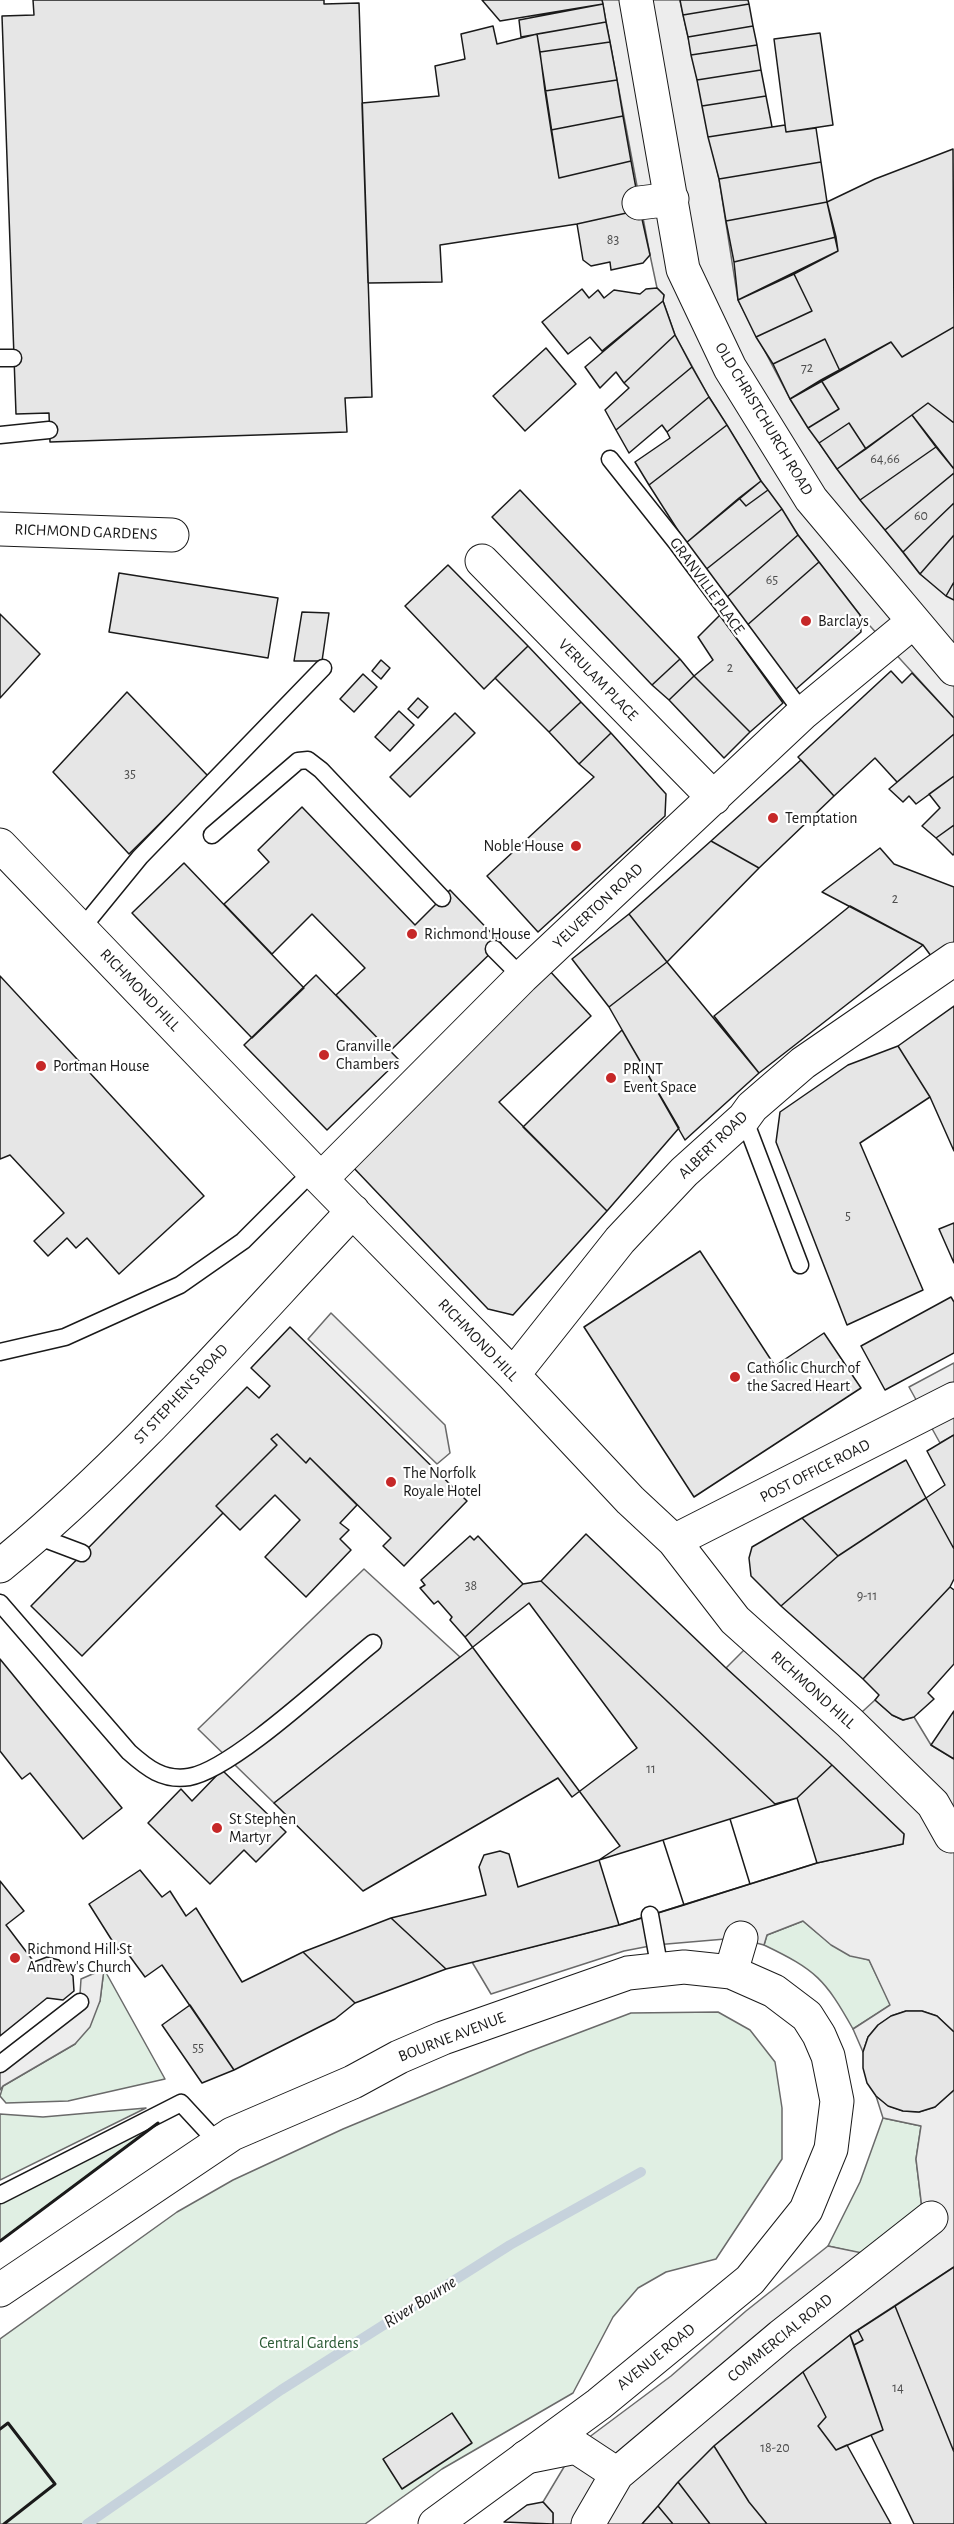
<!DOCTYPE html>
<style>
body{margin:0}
canvas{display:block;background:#fff}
</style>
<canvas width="954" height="2524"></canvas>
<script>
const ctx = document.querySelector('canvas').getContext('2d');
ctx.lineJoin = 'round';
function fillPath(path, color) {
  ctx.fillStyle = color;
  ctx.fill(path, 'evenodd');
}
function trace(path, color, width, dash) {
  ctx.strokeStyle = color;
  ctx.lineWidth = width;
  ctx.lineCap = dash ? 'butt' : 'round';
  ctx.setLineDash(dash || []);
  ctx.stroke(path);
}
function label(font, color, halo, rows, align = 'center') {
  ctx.font = font + ' "Alegreya Sans",sans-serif';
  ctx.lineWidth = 4.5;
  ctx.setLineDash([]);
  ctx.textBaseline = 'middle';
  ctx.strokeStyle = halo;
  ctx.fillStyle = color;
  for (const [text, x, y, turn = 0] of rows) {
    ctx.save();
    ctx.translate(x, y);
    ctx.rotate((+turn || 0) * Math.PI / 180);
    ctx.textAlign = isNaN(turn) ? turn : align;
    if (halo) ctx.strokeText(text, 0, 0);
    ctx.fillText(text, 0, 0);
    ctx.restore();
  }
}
const green = new Path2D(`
 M 803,1921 C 824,1939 841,1954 869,1960 L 891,2005 L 853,2029 C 825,1979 816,1970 764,1945 L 767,1935 Z
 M 104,1969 L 165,2079 L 68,2101 L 6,2103 L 0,2096 L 3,2086 L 75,2044 L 100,2001 Z
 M 718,2012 L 750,2030 L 775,2062 L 782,2108 L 782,2159 L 716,2259 L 666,2272 L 638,2288 L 613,2317 L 573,2393 L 442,2469 L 365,2524 L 0,2524 L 0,2339 L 177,2212 L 233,2180 L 343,2129 L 528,2052 L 631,2013 Z
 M 146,2108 L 0,2180 L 0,2114 L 43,2117 Z
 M 883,2118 L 921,2126 L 916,2159 L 923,2217 L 872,2256 L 828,2246 L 860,2182 Z
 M 158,2123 L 0,2241 L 0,2202 Z`);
const parking = new Path2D(`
 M 602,0 L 680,0 L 719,179 L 738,300 L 790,399 L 837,469 L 920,574 L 954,600 L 954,718 L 860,615 L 798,535 L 761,481 L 709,397 L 675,335 L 663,301 L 664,295 L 657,288 L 650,255 Z
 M 331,1313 L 445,1425 L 450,1453 L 437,1464 L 308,1339 Z
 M 954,1363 L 954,1435 L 940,1443 L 909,1387 Z
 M 364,1569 L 460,1657 L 274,1803 L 198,1729 Z
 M 748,1646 L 850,1723 L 875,1700 L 892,1715 L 903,1720 L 914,1717 L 931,1745 L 954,1759 L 954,2032 L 937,2016 L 922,2011 L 906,2011 L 891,2016 L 878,2025 L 868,2037 L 863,2052 L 853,2029 L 890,2005 L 869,1960 L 850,1956 L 831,1945 L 803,1921 L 767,1935 L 764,1945 L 737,1938 L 655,1945 L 624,1951 L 491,1994 L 472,1962 L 619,1925 L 817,1863 L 903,1844 L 904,1834 L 726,1668 Z
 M 104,1969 L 100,2001 L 90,2027 L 75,2044 L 3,2086 L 0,2090 L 0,2055 L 80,1994 L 81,1979 Z
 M 954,2090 L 954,2267 L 850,2335 L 803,2372 L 714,2446 L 642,2524 L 553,2524 L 553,2513 L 543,2502 L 576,2447 L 671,2376 L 746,2311 L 828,2246 L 872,2255 L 923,2217 L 916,2159 L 921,2126 L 883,2118 L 876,2096 L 889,2106 L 903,2111 L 919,2112 L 935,2107 Z`);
const stream = new Path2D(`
 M 87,2524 L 281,2390 L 510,2245 L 641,2172`);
const building = new Path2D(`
 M 33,0 L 324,0 L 324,4 L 359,3 L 372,397 L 345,398 L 347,432 L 50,442 L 49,413 L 16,414 L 2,16 L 34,15 Z
 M 482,0 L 602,0 L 603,4 L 500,21 Z
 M 680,0 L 748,0 L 749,4 L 683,15 Z
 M 603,4 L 606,22 L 521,37 L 519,20 Z
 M 749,4 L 753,26 L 688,37 L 683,15 Z
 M 606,22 L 610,42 L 540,52 L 537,34 Z
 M 493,26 L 497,44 L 537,34 L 559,178 L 631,161 L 640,210 L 577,224 L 440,245 L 442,282 L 368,283 L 362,103 L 439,96 L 435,66 L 465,59 L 461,34 Z
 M 753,26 L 757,45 L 691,55 L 688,37 Z
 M 820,33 L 833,125 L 786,132 L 774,39 Z
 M 610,42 L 617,80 L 545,91 L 540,52 Z
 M 757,45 L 761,70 L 697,80 L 691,55 Z
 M 761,70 L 766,96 L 702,106 L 697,80 Z
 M 617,80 L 623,116 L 551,130 L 545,91 Z
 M 766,96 L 772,127 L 708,137 L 702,106 Z
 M 623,116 L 631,161 L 559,178 L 551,130 Z
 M 785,125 L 786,132 L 816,128 L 821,162 L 719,179 L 708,137 Z
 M 953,149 L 954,327 L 902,357 L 891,342 L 840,371 L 825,339 L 773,364 L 756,337 L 812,311 L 794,274 L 838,251 L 827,202 L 875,179 Z
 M 821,162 L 827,202 L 726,221 L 719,179 Z
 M 827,202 L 836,237 L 734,262 L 726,221 Z
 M 640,210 L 650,255 L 643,263 L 611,270 L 610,262 L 591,266 L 583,260 L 577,224 Z
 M 836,237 L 838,251 L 738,300 L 734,262 Z
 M 794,274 L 812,311 L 756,337 L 738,300 Z
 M 657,288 L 664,295 L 663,301 L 602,351 L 590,337 L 568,354 L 542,322 L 582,289 L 589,298 L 598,290 L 604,298 L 614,290 L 640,294 L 646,289 Z
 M 663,301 L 675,335 L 624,383 L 616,372 L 600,388 L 585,367 Z
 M 954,327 L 954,423 L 928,403 L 866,449 L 849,423 L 819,443 L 808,428 L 839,409 L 821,380 L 891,342 L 902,357 Z
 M 675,335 L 692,367 L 616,430 L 605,410 L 629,388 L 624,383 Z
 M 825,339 L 840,371 L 790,399 L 773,364 Z
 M 546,348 L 576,384 L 525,431 L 493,396 Z
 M 692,367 L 709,397 L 667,432 L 662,425 L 629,453 L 616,430 Z
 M 821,380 L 839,409 L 808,428 L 790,399 Z
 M 709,397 L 727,425 L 649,485 L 635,462 L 670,438 L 667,432 Z
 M 928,403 L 954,423 L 954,469 L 912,415 Z
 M 912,415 L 936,447 L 860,500 L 837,469 Z
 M 849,423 L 866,449 L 837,469 L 819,443 Z
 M 727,425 L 761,481 L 686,543 L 649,485 Z
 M 936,447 L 954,469 L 954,473 L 885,530 L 860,500 Z
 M 954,473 L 954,503 L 903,552 L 885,530 Z
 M 761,481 L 768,490 L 746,506 L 739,498 Z
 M 520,490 L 680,659 L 652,685 L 492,517 Z
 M 768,490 L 782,509 L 704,571 L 686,543 L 739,498 L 746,506 Z
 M 954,503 L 954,535 L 920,574 L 903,552 Z
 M 782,509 L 798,535 L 726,598 L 704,571 Z
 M 798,535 L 819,562 L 745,627 L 726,598 Z
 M 954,535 L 954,582 L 946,596 L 920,574 Z
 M 819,562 L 860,615 L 861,632 L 795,690 L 745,627 Z
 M 448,565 L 528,646 L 484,689 L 405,606 Z
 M 119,573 L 278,598 L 268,658 L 109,632 Z
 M 954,582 L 954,600 L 946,596 Z
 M 302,612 L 329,613 L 322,661 L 294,661 Z
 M 0,614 L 40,654 L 0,698 Z
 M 720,615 L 783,703 L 750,732 L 694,676 L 713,660 L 698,637 Z
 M 528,646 L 581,702 L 549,732 L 495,678 Z
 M 680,659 L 694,676 L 669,700 L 652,685 Z
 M 381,660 L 390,668 L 381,679 L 372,671 Z
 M 891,671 L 902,683 L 912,673 L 954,718 L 954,734 L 897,782 L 875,758 L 834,796 L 798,757 Z
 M 363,674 L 377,687 L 354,712 L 340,699 Z
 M 694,676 L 750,732 L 724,758 L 669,700 Z
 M 127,692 L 208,776 L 129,854 L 53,772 Z
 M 418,698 L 428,707 L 418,718 L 408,709 Z
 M 581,702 L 611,733 L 579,764 L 549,732 Z
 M 399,711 L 414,725 L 390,751 L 375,737 Z
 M 455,713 L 475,733 L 410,797 L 390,777 Z
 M 611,733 L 666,794 L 665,816 L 538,932 L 487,876 L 594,777 L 579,764 Z
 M 954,734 L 954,776 L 916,804 L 909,796 L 903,802 L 889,789 Z
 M 801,760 L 834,796 L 759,868 L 711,841 Z
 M 954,776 L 954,825 L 936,838 L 922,826 L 940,808 L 929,794 Z
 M 302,807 L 415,925 L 450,890 L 501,943 L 390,1051 L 336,995 L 365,968 L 312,914 L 272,954 L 224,904 L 269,862 L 258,850 Z
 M 954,825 L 954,854 L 953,855 L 936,838 Z
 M 711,841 L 759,868 L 667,962 L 629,914 Z
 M 880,848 L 894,864 L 954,887 L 954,946 L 934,960 L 923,945 L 822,892 Z
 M 184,863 L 304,988 L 252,1038 L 132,913 Z
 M 850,906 L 923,945 L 759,1073 L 714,1016 Z
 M 629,914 L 667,962 L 609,1007 L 572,959 Z
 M 667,962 L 759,1073 L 685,1140 L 609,1007 Z
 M 548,969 L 591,1016 L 499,1102 L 607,1211 L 513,1315 L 488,1309 L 351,1165 Z
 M 316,975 L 399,1060 L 327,1130 L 244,1045 Z
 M 0,976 L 204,1196 L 119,1274 L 87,1238 L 76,1248 L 67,1238 L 48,1256 L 34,1241 L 64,1213 L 10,1155 L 0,1159 Z
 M 954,1006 L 954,1151 L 930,1097 L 898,1046 Z
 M 622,1030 L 679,1128 L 607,1211 L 523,1127 Z
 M 898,1046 L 930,1097 L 860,1143 L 923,1290 L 847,1325 L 776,1142 L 780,1112 L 848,1065 Z
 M 954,1223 L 954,1263 L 939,1229 Z
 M 700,1251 L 775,1366 L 824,1333 L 861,1388 L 694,1497 L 584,1327 Z
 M 951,1297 L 954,1302 L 954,1353 L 885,1390 L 861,1346 Z
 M 290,1327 L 467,1501 L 404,1566 L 383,1546 L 391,1538 L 310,1458 L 306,1463 L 277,1434 L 271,1439 L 277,1445 L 216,1506 L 223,1513 L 82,1656 L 31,1606 L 247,1387 L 259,1398 L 270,1386 L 251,1368 Z
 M 277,1434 L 306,1463 L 310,1458 L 357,1505 L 340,1523 L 349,1530 L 340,1539 L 351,1550 L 306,1597 L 265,1557 L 300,1520 L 275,1495 L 240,1530 L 216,1506 L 277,1445 L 271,1439 Z
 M 954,1435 L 954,1549 L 926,1498 L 945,1485 L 927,1451 Z
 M 906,1460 L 926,1498 L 838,1556 L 802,1518 Z
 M 926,1498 L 954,1549 L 954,1579 L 950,1587 L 863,1679 L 781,1606 L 838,1556 Z
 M 802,1518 L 838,1556 L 781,1606 L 751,1576 L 749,1558 L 752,1547 Z
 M 586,1534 L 726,1668 L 832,1765 L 797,1798 L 775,1804 L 541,1581 Z
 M 470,1536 L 474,1540 L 478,1536 L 523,1584 L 465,1637 L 450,1620 L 452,1617 L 438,1601 L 434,1604 L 420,1588 L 425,1585 L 421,1580 Z
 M 541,1581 L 775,1804 L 797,1798 L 817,1863 L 619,1925 L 599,1860 L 620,1846 L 465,1637 L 523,1584 Z
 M 950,1587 L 954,1590 L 954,1664 L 928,1693 L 934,1699 L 914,1717 L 903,1720 L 892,1715 L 875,1700 L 879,1695 L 863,1679 Z
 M 529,1603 L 637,1748 L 572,1797 L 558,1778 L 363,1891 L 274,1803 Z
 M 0,1659 L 122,1808 L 83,1839 L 30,1773 L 22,1779 L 0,1751 Z
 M 954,1711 L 954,1759 L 931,1745 Z
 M 832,1765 L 904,1834 L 903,1844 L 817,1863 L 797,1798 Z
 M 222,1770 L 286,1832 L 256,1862 L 244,1850 L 210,1884 L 148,1823 L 181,1789 L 192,1801 Z
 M 797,1798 L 817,1863 L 750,1884 L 730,1819 Z
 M 730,1819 L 750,1884 L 684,1905 L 663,1840 Z
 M 663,1840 L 684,1905 L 619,1925 L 599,1860 Z
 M 500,1851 L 509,1854 L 518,1887 L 599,1860 L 619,1925 L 446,1969 L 391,1918 L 486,1895 L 479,1867 L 484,1855 Z
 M 140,1870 L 162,1897 L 170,1891 L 186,1916 L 196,1908 L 242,1982 L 303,1952 L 355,2003 L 335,2019 L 234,2070 L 162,1965 L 145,1977 L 123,1947 L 118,1950 L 89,1904 Z
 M 0,1881 L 24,1911 L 6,1925 L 34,1962 L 47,1957 L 59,1960 L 73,1976 L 74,1991 L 63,2000 L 47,1998 L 0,2036 Z
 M 391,1918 L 446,1969 L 355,2003 L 303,1952 Z
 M 190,2005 L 234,2070 L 202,2083 L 162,2025 Z
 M 906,2011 L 922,2011 L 937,2016 L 954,2032 L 954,2090 L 935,2107 L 919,2112 L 903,2111 L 888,2106 L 876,2096 L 867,2083 L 863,2068 L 863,2052 L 868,2037 L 878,2025 L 891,2016 Z
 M 954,2267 L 954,2452 L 895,2306 Z
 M 895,2306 L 954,2452 L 954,2524 L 914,2524 L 871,2435 L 883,2430 L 854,2345 L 863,2340 L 858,2330 Z
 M 858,2330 L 863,2340 L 854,2345 L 850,2335 Z
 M 850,2335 L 883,2430 L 836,2450 L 818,2426 L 826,2417 L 803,2372 Z
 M 803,2372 L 826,2417 L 818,2426 L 836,2450 L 847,2445 L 891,2524 L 767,2524 L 749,2502 L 714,2446 Z
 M 452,2413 L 472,2443 L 402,2489 L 383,2459 Z
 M 714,2446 L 749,2502 L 767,2524 L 710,2524 L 678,2482 Z
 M 678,2482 L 710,2524 L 673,2524 L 658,2506 Z
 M 543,2502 L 553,2513 L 553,2524 L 504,2522 L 527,2505 Z
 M 658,2506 L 673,2524 L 642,2524 Z`);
const lane = new Path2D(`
 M 0,358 L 13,358
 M 0,435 L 49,430
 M 610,459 L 676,542 L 803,713
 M 212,835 L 298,761 L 308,760 L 321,770 L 442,898
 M 82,928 L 140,857 L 323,668
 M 494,949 L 522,977
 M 744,1118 L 800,1265
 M 0,1352 L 65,1337 L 180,1285 L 243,1241 L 313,1171
 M 37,1536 L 82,1553
 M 0,1603 L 129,1752 C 147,1768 163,1781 189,1777 C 233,1770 334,1674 373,1643
 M 650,1915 L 660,1970
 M 0,2064 L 80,2002
 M 0,2195 L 181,2103 L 218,2143`);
const street = new Path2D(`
 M 636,0 L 683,269 L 730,368 L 811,499 L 954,669
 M 639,203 L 672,199
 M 0,529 L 172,535
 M 482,561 L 714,798
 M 0,845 L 313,1171 L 513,1375 L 630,1500 L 674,1541 L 735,1620 L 850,1723 L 933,1804 L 951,1836
 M 321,1179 L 522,977 L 803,713 L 913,622
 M 513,1375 L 620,1240 L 684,1172 L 744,1118 L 752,1107 L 803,1063 L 954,959
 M 674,1541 L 954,1399
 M 0,1566 C 129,1461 239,1332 353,1211
 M 731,1972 L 741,1938
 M 526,2457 L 576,2447 L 617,2474
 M 588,2524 L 617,2474 L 781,2336 L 931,2218`);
const secondary = new Path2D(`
 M 0,2290 L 232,2134 L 353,2082 L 399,2057 L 443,2038 L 628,1973 L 684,1967 L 731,1972 L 774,1991 L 807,2016 L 819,2035 L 828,2056 L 837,2101 L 831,2149 L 806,2210 L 750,2280 L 599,2404 L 435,2524`);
const wall = new Path2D(`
 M 0,2241 L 158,2123
 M 0,2429 L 8,2423 L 55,2484 L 4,2524`);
const markers = [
 [806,621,6,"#c62828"],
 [773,818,6,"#c62828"],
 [576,846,6,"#c62828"],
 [412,934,6,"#c62828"],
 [324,1055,6,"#c62828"],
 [41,1066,6,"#c62828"],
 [611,1078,6,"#c62828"],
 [735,1377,6,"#c62828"],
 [391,1482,6,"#c62828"],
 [217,1828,6,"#c62828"],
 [15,1958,6,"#c62828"]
];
const numberNames = [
 ["83",613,240],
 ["72",807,368],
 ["64,66",885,459],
 ["60",921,516],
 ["65",772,580],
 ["2",730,668],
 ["35",130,774],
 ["2",895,899],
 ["5",848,1216],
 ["38",471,1586],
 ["9-11",867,1596],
 ["11",651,1769],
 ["55",198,2048],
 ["14",898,2388],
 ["18-20",775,2448]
];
const streetNames = [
 ["OLD CHRISTCHURCH ROAD",764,419,59],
 ["RICHMOND GARDENS",86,532,2],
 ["GRANVILLE PLACE",707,586,54],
 ["VERULAM PLACE",598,680,46],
 ["YELVERTON ROAD",598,906,-43],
 ["RICHMOND HILL",140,990,46],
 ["ALBERT ROAD",713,1145,-44],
 ["RICHMOND HILL",478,1340,46],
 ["ST STEPHEN'S ROAD",181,1394,-47],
 ["POST OFFICE ROAD",815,1471,-27],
 ["RICHMOND HILL",813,1690,42],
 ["BOURNE AVENUE",452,2037,-21],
 ["COMMERCIAL ROAD",780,2338,-39],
 ["AVENUE ROAD",656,2357,-39]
];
const poiNames = [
 ["Barclays",818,621],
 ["Temptation",785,818],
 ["Noble House",564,846,"right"],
 ["Richmond House",424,934],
 ["Granville",336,1046],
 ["Chambers",336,1064],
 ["Portman House",53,1066],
 ["PRINT",623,1069],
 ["Event Space",623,1087],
 ["Catholic Church of",747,1368],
 ["the Sacred Heart",747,1386],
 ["The Norfolk",403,1473],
 ["Royale Hotel",403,1491],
 ["St Stephen",229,1819],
 ["Martyr",229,1837],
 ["Richmond Hill St",27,1949],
 ["Andrew's Church",27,1967]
];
const parkNames = [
 ["Central Gardens",309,2343]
];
const waterNames = [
 ["River Bourne",420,2302,-32]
];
fillPath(green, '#e0efe3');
trace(green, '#6a6a6a', 1.5);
fillPath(parking, '#ededed');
trace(parking, '#6a6a6a', 1.5);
trace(stream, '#c6d2dc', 10);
fillPath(building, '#e6e6e6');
trace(building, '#1a1a1a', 1.5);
trace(lane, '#1a1a1a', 19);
trace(street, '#1a1a1a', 35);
trace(secondary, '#1a1a1a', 35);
trace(lane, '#fff', 16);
trace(street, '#fff', 33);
trace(secondary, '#fff', 33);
trace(wall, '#1a1a1a', 3);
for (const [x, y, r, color] of markers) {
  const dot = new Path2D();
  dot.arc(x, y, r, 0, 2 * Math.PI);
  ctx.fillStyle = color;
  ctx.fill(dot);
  trace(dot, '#fff', 2);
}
label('14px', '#4d4d4d', null, numberNames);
label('16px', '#1a1a1a', '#fff', streetNames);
label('16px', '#1a1a1a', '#fff', poiNames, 'left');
label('16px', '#2b5a34', '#fff', parkNames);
label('italic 18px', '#1a1a1a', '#fff', waterNames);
</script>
